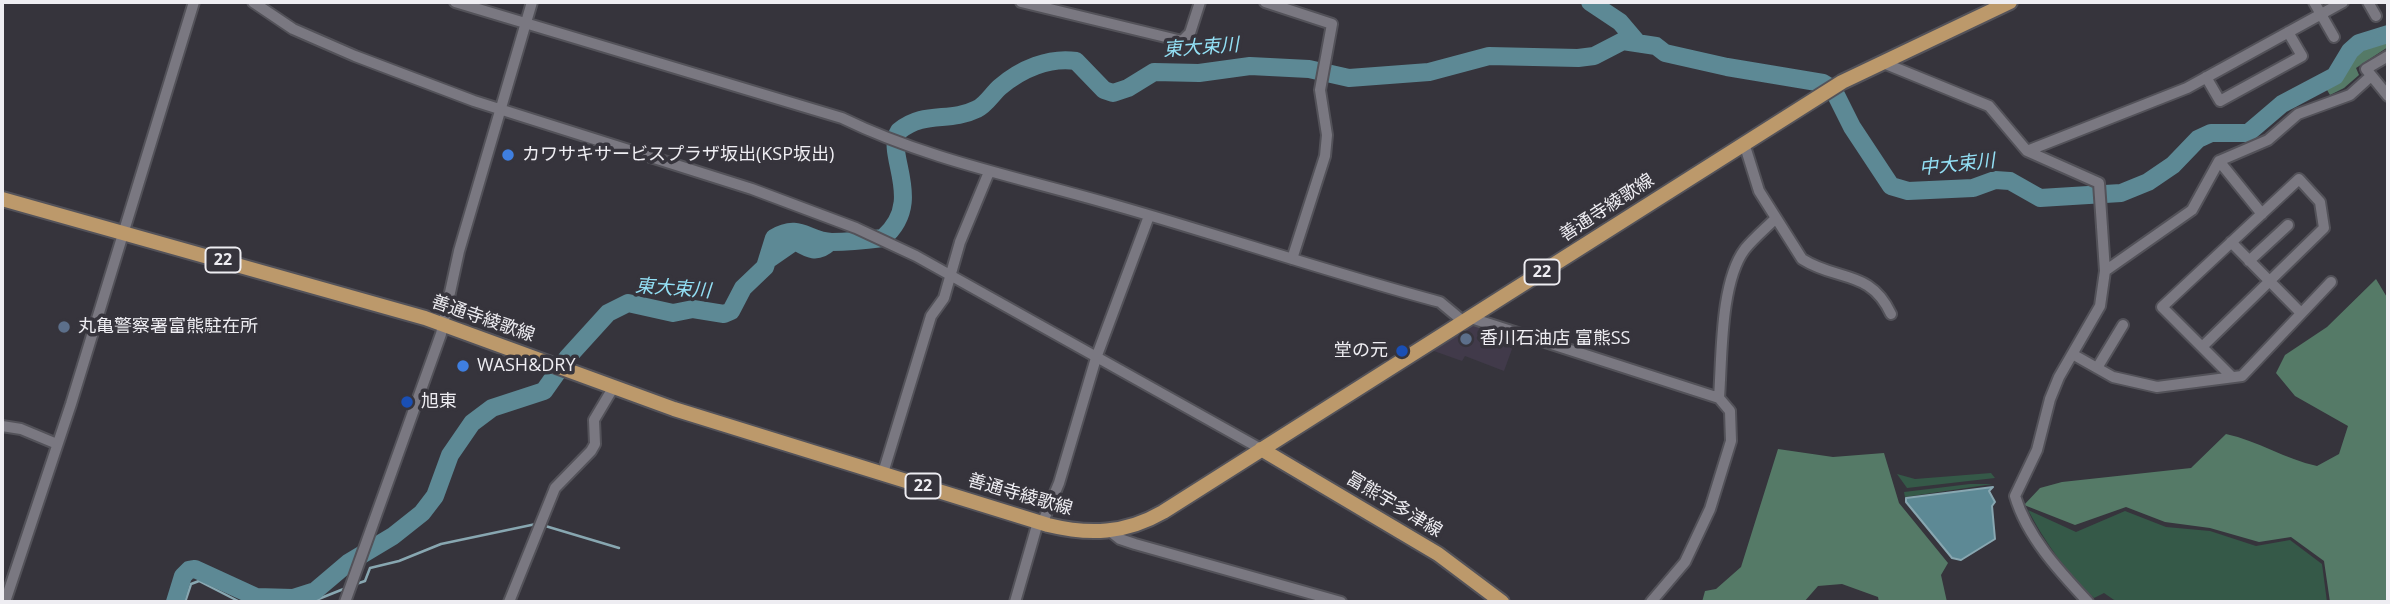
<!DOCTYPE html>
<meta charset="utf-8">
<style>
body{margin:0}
#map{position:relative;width:2390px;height:604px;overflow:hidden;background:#36343c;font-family:"Open Sans",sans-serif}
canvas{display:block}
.frame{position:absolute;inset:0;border:4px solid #eeedf2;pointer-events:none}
</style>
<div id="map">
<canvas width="2390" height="604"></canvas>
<div class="frame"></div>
</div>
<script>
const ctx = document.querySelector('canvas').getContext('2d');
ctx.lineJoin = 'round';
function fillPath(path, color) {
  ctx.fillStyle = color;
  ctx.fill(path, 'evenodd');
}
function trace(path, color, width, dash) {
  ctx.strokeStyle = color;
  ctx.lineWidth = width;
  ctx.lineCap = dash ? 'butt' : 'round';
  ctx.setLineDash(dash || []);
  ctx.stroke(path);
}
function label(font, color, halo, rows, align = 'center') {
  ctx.font = font + ' "Open Sans","Noto Sans JP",sans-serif';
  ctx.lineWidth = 7;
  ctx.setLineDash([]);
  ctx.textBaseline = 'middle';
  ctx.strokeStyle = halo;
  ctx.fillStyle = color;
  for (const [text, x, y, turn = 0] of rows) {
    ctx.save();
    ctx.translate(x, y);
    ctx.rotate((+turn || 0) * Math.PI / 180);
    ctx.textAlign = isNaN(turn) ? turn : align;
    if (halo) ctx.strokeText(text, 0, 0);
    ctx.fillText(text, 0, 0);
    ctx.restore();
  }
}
const commercial = new Path2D(`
 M 1473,323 L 1516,338 L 1504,371 L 1465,356 L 1462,361 L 1431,350 Z`);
const green = new Path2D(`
 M 1991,473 L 1995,478 L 1907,488 L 1897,474 L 1915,479 Z
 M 1970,484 L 1993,484 L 1905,497 L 1904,492 Z
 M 2028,510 L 2076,532 L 2125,511 L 2166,527 L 2210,531 L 2256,546 L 2290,540 L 2322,564 L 2327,602 L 2117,602 L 2104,593 L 2094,598 C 2067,574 2045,542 2028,510 Z`);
const forest = new Path2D(`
 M 2388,40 L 2388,47 L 2356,68 L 2359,75 L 2344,88 L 2330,95 L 2327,90 L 2357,53 Z
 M 2376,279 L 2388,299 L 2388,602 L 2330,602 L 2324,561 L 2291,537 L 2259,542 L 2210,528 L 2165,522 L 2126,507 L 2075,525 L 2024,505 L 2040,488 L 2062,482 L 2191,468 L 2226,434 C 2258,441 2285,459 2317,466 L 2339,454 L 2348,426 L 2295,396 L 2276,373 L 2285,355 L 2327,327 Z
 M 1778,449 L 1833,457 L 1884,453 L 1899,503 L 1948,563 L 1941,575 L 1947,602 L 1879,602 L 1878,597 L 1842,584 L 1818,586 L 1804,602 L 1702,602 L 1705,591 L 1716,589 L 1741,567 Z`);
const water = new Path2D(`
 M 1993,487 L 1989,491 L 1995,502 L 1992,506 L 1995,539 L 1961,560 L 1952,558 L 1906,502 L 1906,498 Z`);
const stream = new Path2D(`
 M 542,525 L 619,548
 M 356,584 L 365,581 L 370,568 L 399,561 L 441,544 L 536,524
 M 185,602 L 191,584 L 199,581 L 240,602
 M 311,602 L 346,588`);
const river = new Path2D(`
 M 1590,2 L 1620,22 L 1637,42
 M 769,259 L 795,241 C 807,248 816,255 829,243
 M 175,602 L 183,576 L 189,570 L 195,569 L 256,597 L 293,598 L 315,591 L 348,563 L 393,536 L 422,513 L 435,496 L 450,455 L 472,423 L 492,408 L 544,391 L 568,357 L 608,313 L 628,303 L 673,313 L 693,309 L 724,314 L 731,311 L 743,288 L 765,267 L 774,238 C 800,222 808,242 832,242 C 849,242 867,240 883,238 C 926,201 884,155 899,131 C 925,110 949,123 977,109 C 986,105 992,94 1000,87 C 1021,69 1049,57 1076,61 L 1104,90 L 1113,93 L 1128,88 L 1154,72 L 1199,73 L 1250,66 L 1309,69 L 1349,78 L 1429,72 L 1489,56 L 1578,58 L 1594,56 L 1623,41 L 1656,46 L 1665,53 L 1727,67 L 1823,83 L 1833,89 L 1852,127 L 1891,186 L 1908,191 L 1973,188 L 1995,180 L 2010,181 L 2040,198 L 2121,193 L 2148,182 L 2173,165 L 2198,139 L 2211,133 L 2248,133 L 2282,104 L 2335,76 L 2350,51 L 2359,43 L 2388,34`);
const minor = new Path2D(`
 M 253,2 L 293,29 L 355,56 L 474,101 L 752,189 L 856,228 L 916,256 L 1261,449
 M 455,2 L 842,118 C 928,160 1022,178 1114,205 C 1223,236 1331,273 1440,302 L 1464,322
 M 1021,2 L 1182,41 L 1190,33 L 1200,2
 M 1265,2 L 1332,24 L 1320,90 L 1327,135 L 1325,156 L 1292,259
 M 2314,2 L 2334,37
 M 2368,2 L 2376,16
 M 2388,56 L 2366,69 L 2388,96
 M 1881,62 L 1989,106 L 2027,151 L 2099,183 L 2105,271 L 2100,306 L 2059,377 L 2050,399 L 2037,450 L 2015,496 C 2027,537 2060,572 2088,602
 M 2206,77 L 2220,101 L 2302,56 L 2288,32
 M 1744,143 L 1759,191 L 1802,259 C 1838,282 1870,269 1891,314
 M 2027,151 L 2187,88 L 2343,2
 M 2219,161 L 2262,214
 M 2231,242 L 2301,313
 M 2249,261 L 2288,225
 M 2105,271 L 2192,210 L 2219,161 L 2268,140 L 2298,114 L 2350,95 L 2371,76
 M 1471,318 L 1719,398 L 1730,411 L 1731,441 L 1710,509 L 1685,562 L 1651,602
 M 2202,347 L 2324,228 L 2320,202 L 2299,179 L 2162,307 L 2232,377
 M 2074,355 L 2113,377 L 2157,387 L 2242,376 L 2331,282
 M 2097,368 L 2123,325
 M 1719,398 C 1722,357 1720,282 1745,249 C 1754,238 1766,228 1776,218
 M 2,426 L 21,429 L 57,444
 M 883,473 L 931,316 L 944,298 L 960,242 L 989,172
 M 1042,524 L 1059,483 L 1096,358 L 1149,216
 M 1110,531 L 1120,539 L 1135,544 L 1341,602
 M 5,602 L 71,404 L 194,2
 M 345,602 L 441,334 L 459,251 L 532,2
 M 509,602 L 555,488 L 591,451 L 595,444 L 594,420 L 613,388
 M 1015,602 L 1038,522`);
const major = new Path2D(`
 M 2,199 L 425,318 L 674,409 L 1048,525 C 1089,535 1125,534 1163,512 L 1842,82 L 2010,2
 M 1261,449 L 1438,554 L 1502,602`);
const markers = [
 [508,155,7,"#3f7fe0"],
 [64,327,7,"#5c6f8a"],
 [1466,339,7,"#5c6f8a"],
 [1402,351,7,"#1a4fb4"],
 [463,366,7,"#3f7fe0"],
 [407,402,7,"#1a4fb4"]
];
const shields = [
 [223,260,35],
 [1542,272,35],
 [923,486,35]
];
const shieldNames = [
 ["22",223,260],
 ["22",1542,272],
 ["22",923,486]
];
const poiNames = [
 ["カワサキサービスプラザ坂出(KSP坂出)",522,155],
 ["丸亀警察署富熊駐在所",78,327],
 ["香川石油店 富熊SS",1480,339],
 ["堂の元",1388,351,"right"],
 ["WASH&DRY",477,366],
 ["旭東",421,402]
];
const streetNames = [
 ["善通寺綾歌線",1607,208,-33],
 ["善通寺綾歌線",483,319,19],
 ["善通寺綾歌線",1020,495,16],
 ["富熊宇多津線",1394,505,31]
];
const waterNames = [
 ["東大束川",1201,48,-4],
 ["中大束川",1957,165,-6],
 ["東大束川",673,289,4]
];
fillPath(commercial, '#413a4a');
fillPath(green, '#355948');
fillPath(forest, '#557a67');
fillPath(water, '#5d8995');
trace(water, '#88a7b1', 2);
trace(stream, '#88a7b1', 2.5);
trace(river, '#5d8995', 18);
trace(minor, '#535259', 14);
trace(major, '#535259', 18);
trace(minor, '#7a7881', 10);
trace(major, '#bc996b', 14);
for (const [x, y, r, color] of markers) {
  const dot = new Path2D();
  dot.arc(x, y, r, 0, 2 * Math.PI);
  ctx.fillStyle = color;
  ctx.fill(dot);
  trace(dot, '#36343c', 2.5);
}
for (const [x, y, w] of shields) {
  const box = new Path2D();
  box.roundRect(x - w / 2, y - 12.5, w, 25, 5);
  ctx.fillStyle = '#36343c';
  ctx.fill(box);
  trace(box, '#eeedf2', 2);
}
label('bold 16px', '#eeedf2', null, shieldNames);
label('18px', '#eeedf2', '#36343c', poiNames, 'left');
label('18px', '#eeedf2', '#36343c', streetNames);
label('italic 19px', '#93e0f5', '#36343c', waterNames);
</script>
